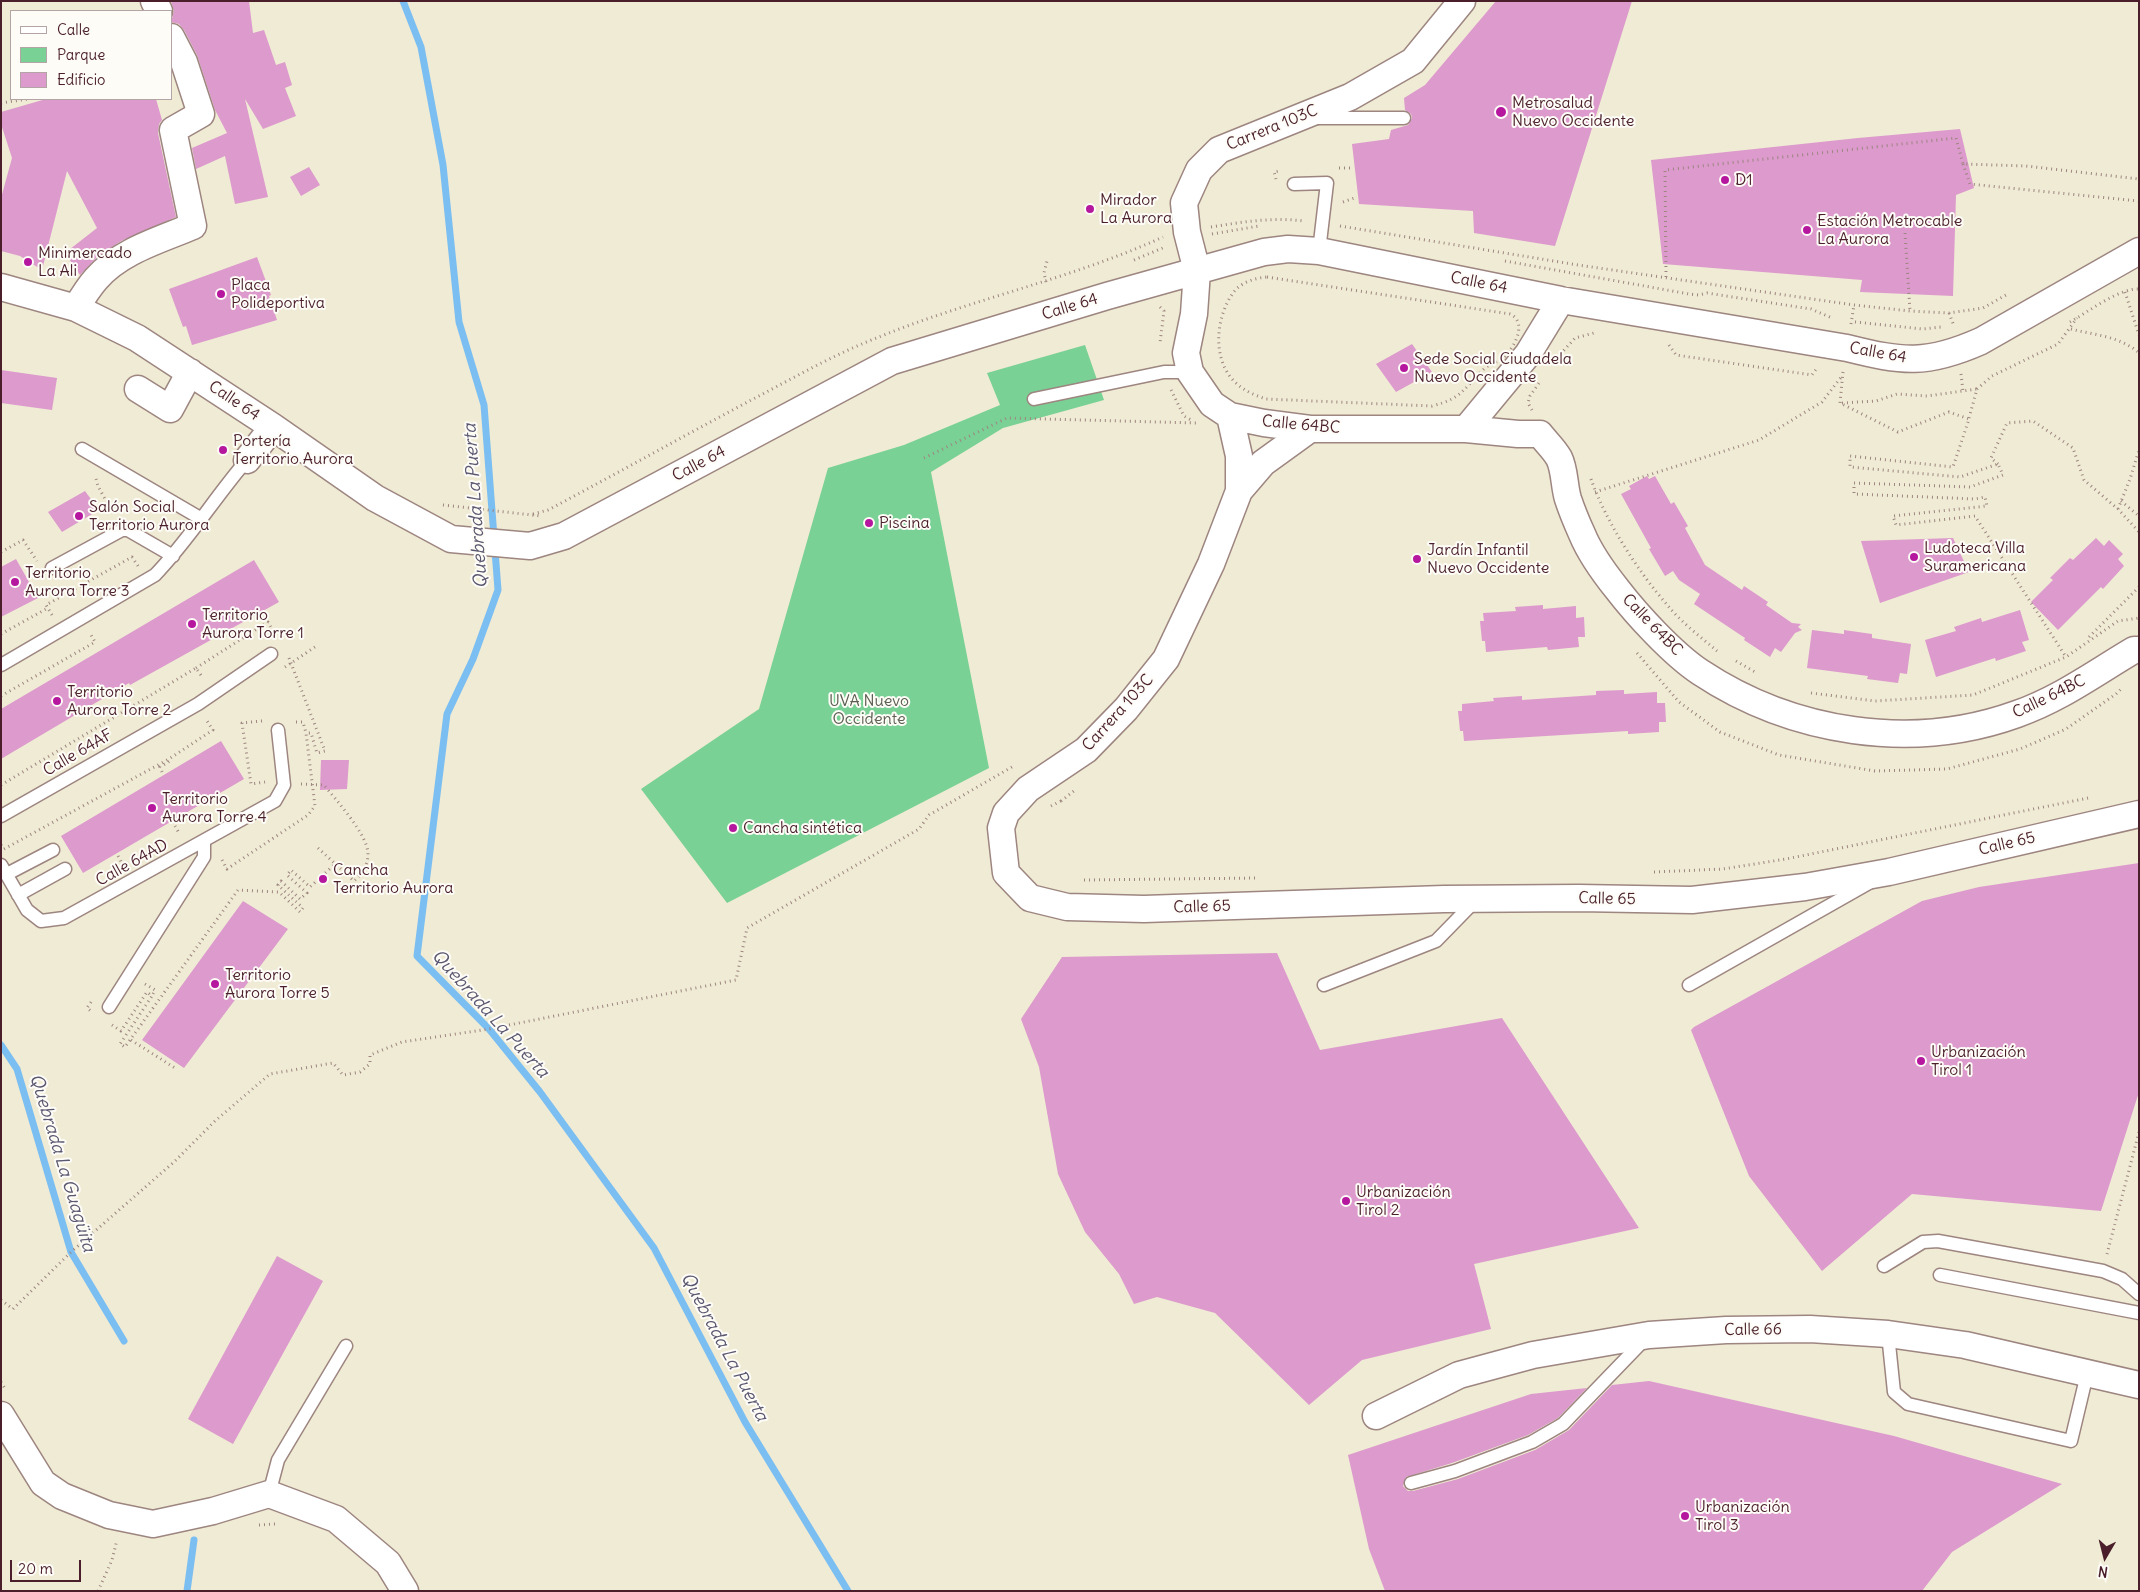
<!DOCTYPE html>
<meta charset="utf-8">
<style>
body{margin:0}
#map{position:relative;width:2140px;height:1592px;overflow:hidden;background:#f0ebd4;font-family:Delius,sans-serif}
canvas{display:block}
.frame{position:absolute;inset:0;border:2px solid #4a1f2b;pointer-events:none}
.legend{position:absolute;left:10px;top:10px;width:162px;height:90px;box-sizing:border-box;background:#fdfcf7;border:1px solid #b5a4a5;margin:0;padding:6px 9px;list-style:none;font-size:15px;color:#4a1f2b}
.legend li{display:flex;align-items:center;gap:10px;height:25px}
.legend b{width:25px;border:1px solid #b5a4a5}
.north{position:absolute;left:2080px;top:1532px;width:50px;height:50px;-webkit-text-stroke:4px #fdfcf7;paint-order:stroke;rotate:188deg;font-size:14px;font-weight:700;line-height:20px;text-align:center;color:#4a1f2b}
.north::after{content:'';display:block;margin:auto;width:18px;height:22px;background:#4a1f2b;clip-path:polygon(50% 0,100% 100%,50% 72%,0 100%)}
.scale{position:absolute;left:10px;top:1560px;width:71px;height:22px;box-sizing:border-box;border:2px solid #4a1f2b;border-top:0;padding-left:6px;font-size:15px;line-height:18px;white-space:nowrap;color:#4a1f2b;-webkit-text-stroke:4px #fdfcf7;paint-order:stroke}
</style>
<div id="map">
<canvas width="2140" height="1592"></canvas>
<div class="frame"></div>
<ul class="legend">
<li><b style="height:6px;background:#fff"></b>Calle</li>
<li><b style="height:14px;background:#7ad195"></b>Parque</li>
<li><b style="height:14px;background:#dc9acd"></b>Edificio</li>
</ul>
<div class="north">N</div>
<div class="scale">20 m</div>
</div>
<script>
const ctx = document.querySelector('canvas').getContext('2d');
ctx.lineJoin = 'round';
function fillPath(path, color) {
  ctx.fillStyle = color;
  ctx.fill(path, 'evenodd');
}
function trace(path, color, width, dash) {
  ctx.strokeStyle = color;
  ctx.lineWidth = width;
  ctx.lineCap = dash ? 'butt' : 'round';
  ctx.setLineDash(dash || []);
  ctx.stroke(path);
}
function label(font, color, halo, rows, align = 'center') {
  ctx.font = font + ' Delius,sans-serif';
  ctx.lineWidth = 4;
  ctx.setLineDash([]);
  ctx.textBaseline = 'middle';
  ctx.strokeStyle = halo;
  ctx.fillStyle = color;
  for (const [text, x, y, turn = 0] of rows) {
    ctx.save();
    ctx.translate(x, y);
    ctx.rotate((+turn || 0) * Math.PI / 180);
    ctx.textAlign = isNaN(turn) ? turn : align;
    if (halo) ctx.strokeText(text, 0, 0);
    ctx.fillText(text, 0, 0);
    ctx.restore();
  }
}
const green = new Path2D(`
 M 1085,345 L 1104,400 L 1003,428 L 931,472 L 989,768 L 727,903 L 641,789 L 759,709 L 828,468 L 904,445 L 1000,405 L 987,373 Z`);
const stream = new Path2D(`
 M 403,1 L 421,47 L 443,165 L 459,322 L 484,405 L 498,590 L 473,659 L 447,714 L 417,956 L 489,1029 L 540,1092 L 654,1248 L 745,1422 L 848,1591
 M 1,1045 L 17,1069 L 71,1252 L 124,1341
 M 187,1591 L 194,1540`);
const building = new Path2D(`
 M 171,1 L 249,1 L 253,33 L 264,30 L 276,65 L 285,62 L 292,85 L 285,88 L 296,116 L 263,129 L 245,99 L 268,197 L 235,204 L 225,156 L 196,169 L 192,148 L 227,133 L 215,110 L 197,55 L 184,30 L 179,24 L 171,22 L 174,11 Z
 M 1496,1 L 1632,1 L 1555,246 L 1474,233 L 1473,211 L 1359,204 L 1352,144 L 1389,139 L 1391,130 L 1408,125 L 1412,118 L 1411,114 L 1405,110 L 1404,98 L 1425,85 Z
 M 46,99 L 156,99 L 162,120 L 159,124 L 158,133 L 176,217 L 121,241 L 97,257 L 80,275 L 65,253 L 97,228 L 67,171 L 42,270 L 20,256 L 1,251 L 1,198 L 12,158 L 1,124 L 1,112 Z
 M 1960,129 L 1974,188 L 1956,195 L 1953,296 L 1860,292 L 1862,280 L 1663,264 L 1651,160 L 1858,138 Z
 M 309,167 L 320,185 L 301,196 L 290,177 Z
 M 257,257 L 271,295 L 269,296 L 277,320 L 192,345 L 186,326 L 183,327 L 169,289 Z
 M 1412,344 L 1432,372 L 1396,392 L 1376,364 Z
 M 1,370 L 57,378 L 52,410 L 1,403 Z
 M 1647,476 L 1649,479 L 1655,476 L 1671,504 L 1674,502 L 1688,526 L 1685,528 L 1705,565 L 1742,590 L 1744,586 L 1768,602 L 1766,605 L 1792,623 L 1801,624 L 1798,627 L 1802,630 L 1795,633 L 1781,652 L 1775,648 L 1770,657 L 1744,640 L 1745,638 L 1694,604 L 1700,594 L 1679,580 L 1673,571 L 1665,576 L 1649,549 L 1651,548 L 1621,494 L 1631,489 L 1629,486 Z
 M 85,491 L 99,510 L 62,532 L 48,512 Z
 M 1953,538 L 1969,572 L 1880,603 L 1861,541 Z
 M 2096,538 L 2104,546 L 2109,540 L 2123,554 L 2118,559 L 2124,566 L 2103,589 L 2101,587 L 2058,630 L 2031,602 L 2053,580 L 2050,578 L 2070,558 L 2073,560 Z
 M 16,559 L 38,598 L 1,617 L 1,567 Z
 M 254,560 L 279,602 L 130,685 L 129,683 L 1,759 L 1,709 Z
 M 1543,605 L 1543,609 L 1576,606 L 1576,618 L 1584,617 L 1585,637 L 1578,637 L 1579,647 L 1548,650 L 1547,647 L 1486,652 L 1485,641 L 1482,641 L 1480,621 L 1484,621 L 1483,613 L 1516,611 L 1515,607 Z
 M 2020,610 L 2029,640 L 2022,642 L 2026,651 L 1996,661 L 1995,658 L 1936,677 L 1925,640 L 1956,631 L 1954,627 L 1981,618 L 1982,622 Z
 M 1812,630 L 1844,634 L 1844,630 L 1872,634 L 1872,638 L 1911,644 L 1907,674 L 1900,673 L 1898,683 L 1867,679 L 1868,676 L 1807,668 Z
 M 1624,690 L 1624,694 L 1657,692 L 1657,703 L 1665,703 L 1666,722 L 1659,722 L 1659,732 L 1628,734 L 1628,731 L 1464,741 L 1463,731 L 1460,731 L 1458,711 L 1462,711 L 1462,704 L 1494,701 L 1493,698 L 1522,696 L 1522,700 L 1596,695 L 1596,691 Z
 M 221,741 L 244,779 L 83,873 L 61,836 Z
 M 321,760 L 349,760 L 347,789 L 320,790 Z
 M 2139,863 L 2139,1092 L 2101,1211 L 1912,1194 L 1822,1271 L 1749,1176 L 1691,1030 L 1694,1027 L 1922,901 L 1979,887 Z
 M 243,901 L 288,929 L 184,1068 L 142,1040 Z
 M 1277,953 L 1320,1050 L 1502,1018 L 1639,1228 L 1474,1264 L 1491,1329 L 1362,1360 L 1309,1405 L 1215,1313 L 1157,1297 L 1134,1304 L 1119,1274 L 1085,1232 L 1058,1174 L 1039,1067 L 1021,1019 L 1062,957 Z
 M 277,1256 L 323,1281 L 233,1444 L 188,1419 Z
 M 1649,1381 L 1894,1436 L 2062,1484 L 1952,1552 L 1922,1591 L 1385,1591 L 1369,1549 L 1348,1455 L 1531,1394 L 1587,1388 L 1558,1418 L 1528,1435 L 1452,1463 L 1406,1477 L 1403,1486 L 1408,1491 L 1413,1491 L 1458,1479 L 1535,1450 L 1569,1430 L 1612,1385 Z`);
const path = new Path2D(`
 M 1,103 L 28,99
 M 1963,164 L 1970,184 L 2139,201
 M 1339,168 L 1353,168
 M 1276,179 L 1274,172 L 1280,171
 M 1343,202 L 1357,197
 M 1340,226 L 1578,265 L 1854,305 L 1910,311 L 1949,313 L 1983,308 L 2006,295
 M 1211,227 C 1242,222 1272,217 1304,221
 M 1905,233 L 1910,311
 M 1212,234 L 1259,226
 M 1134,260 L 1165,247
 M 1505,261 L 1689,294 L 1699,295 L 1707,293 L 1811,309 L 1832,318
 M 1267,277 L 1510,314 C 1529,323 1513,350 1502,359 C 1496,363 1490,364 1485,368 C 1463,388 1464,398 1432,406 L 1266,399 C 1254,395 1242,390 1233,380 C 1212,357 1216,317 1233,293 C 1241,282 1255,278 1267,277 Z
 M 1666,277 L 1665,170 L 1956,138 L 1963,164 L 2026,166 L 2139,179
 M 1046,282 L 1044,273 L 1047,261
 M 2125,292 L 2139,335
 M 1160,307 L 1164,311 L 1160,343
 M 1949,313 L 1954,326
 M 1855,322 L 1923,329 L 1941,327
 M 2070,322 C 2088,312 2119,288 2139,289
 M 1851,324 L 1854,305
 M 2071,329 C 2094,335 2120,336 2139,353
 M 1669,345 L 1676,355 L 1812,375 L 1817,368
 M 1557,358 L 1575,338 L 1594,333
 M 1843,372 L 1840,403 L 1898,432 L 1949,412 L 1969,419 L 1953,467 L 1850,456 L 1850,467 L 1960,477 L 1998,464 L 2003,475 L 1970,487 L 1854,483 L 1854,494 L 1975,499 L 1985,497 L 1987,506 L 1893,516 L 1896,525 L 1975,516 L 2066,657
 M 1961,374 L 1963,391
 M 1171,390 L 1184,416 L 1193,421
 M 1842,403 L 1876,401 L 1897,394 L 1927,396 L 1977,389
 M 1532,410 L 1528,403 L 1530,396 L 1539,383
 M 1969,418 L 1977,389 L 1992,376 L 2058,344 L 2077,318
 M 924,458 L 1007,418 L 1197,423
 M 1998,464 L 1991,458 L 2007,423 L 2033,421 L 2073,448 L 2084,480 L 2118,509 L 2139,532
 M 96,479 L 98,486 L 113,514
 M 1591,479 C 1606,522 1639,573 1669,607 C 1682,623 1701,637 1717,651
 M 1595,492 L 1759,440 L 1822,402 L 1842,376
 M 2121,501 L 2139,516
 M 443,505 L 541,516
 M 2118,509 L 2130,479 L 2139,450
 M 533,514 L 548,510 C 618,473 687,434 757,397 C 797,376 837,353 879,337 C 972,299 1071,279 1163,237
 M 1,552 L 23,540 L 37,561
 M 52,615 L 46,605 L 132,557 L 138,566
 M 1,634 L 48,608
 M 2089,637 L 2139,587
 M 1637,653 L 1679,702 L 1720,732 L 1779,755 L 1875,771 L 1947,769 L 2020,749 L 2066,729 L 2116,694 L 2121,689
 M 289,658 L 325,751 L 317,753 L 311,733 L 306,733
 M 1736,661 L 1755,672
 M 285,667 L 318,645
 M 196,668 L 268,622 L 277,638
 M 1811,693 L 1875,701 L 1973,695 L 2066,657 L 2118,621 L 2139,618
 M 1,696 L 95,642 L 90,633
 M 262,721 L 242,723 L 251,784 L 265,782
 M 162,772 L 160,767 L 170,761 L 169,759
 M 301,784 L 324,785 C 336,800 368,835 368,854 C 368,865 362,874 354,881 L 318,848
 M 1,785 L 196,668 L 203,678
 M 1061,801 L 1074,791
 M 1051,806 L 1061,801 L 1059,799
 M 175,826 L 179,833
 M 1,845 L 4,849 L 169,759 L 213,730 L 207,721 L 209,720
 M 118,856 L 123,865
 M 222,860 L 227,869 L 308,815 L 315,806 L 306,733 L 303,722 L 293,722
 M 1654,872 L 1723,869 L 1786,859 L 2088,798
 M 1084,880 L 1258,878
 M 145,984 L 155,990 L 152,996
 M 91,1002 L 87,1008 L 92,1012
 M 112,1025 L 121,1031 L 147,992 L 152,996 L 120,1044 L 125,1047 L 238,890 L 279,892 L 300,912 L 303,908 L 278,885 L 281,881 L 300,899 L 307,893 L 287,875 L 291,870 L 310,887 L 335,864
 M 131,1040 L 175,1068
 M 2107,1254 L 2139,1132
 M 1,1300 L 13,1309 L 71,1252 L 174,1162 L 215,1121 L 270,1074 L 333,1063 L 343,1075 L 360,1072 L 370,1064 L 370,1055 L 402,1042 L 489,1029 L 736,980 L 747,928 L 919,829 L 929,815 L 1012,767
 M 1,1382 L 6,1390
 M 259,1525 L 275,1524
 M 98,1591 L 112,1560 L 117,1540`);
const service = new Path2D(`
 M 1317,118 L 1404,118
 M 1294,184 L 1327,183 L 1319,251
 M 1034,399 L 1164,372 L 1190,372
 M 82,449 L 200,518
 M 52,568 L 122,530 L 128,530 L 173,556
 M 1,665 L 155,575 C 189,540 215,497 247,460
 M 1,816 L 198,704 L 271,654
 M 1,865 L 27,910 L 41,921 L 64,918 L 275,801 L 284,785 L 278,730
 M 7,874 L 53,850
 M 18,895 L 65,869
 M 1324,985 L 1436,941 L 1476,900
 M 1689,985 L 1869,883
 M 109,1007 L 204,857 L 204,842
 M 1884,1266 L 1923,1242 L 1938,1241 L 2103,1271 L 2122,1279 L 2139,1294
 M 1940,1275 L 2139,1313
 M 1888,1334 L 1894,1392 L 1908,1404 L 2071,1441 L 2087,1374
 M 1411,1483 L 1455,1471 L 1532,1442 L 1563,1424 L 1645,1339
 M 269,1494 L 278,1460 L 346,1346`);
const minor = new Path2D(`
 M 154,1 L 159,11
 M 1462,1 L 1413,61 L 1350,97 L 1219,150 L 1199,170 L 1184,203 L 1187,232 L 1197,271 L 1194,314 L 1186,353 L 1190,372 L 1212,404 L 1230,416 L 1264,423 L 1310,429 L 1466,429 L 1518,434 L 1540,434 C 1546,442 1554,449 1559,458 C 1565,470 1564,486 1568,499 C 1572,511 1577,523 1582,534 C 1589,551 1605,574 1617,589 C 1637,615 1673,654 1700,672 C 1792,733 1912,752 2017,714 C 2060,699 2095,673 2134,650 L 2139,650
 M 1,287 L 76,308 L 137,338 L 273,427 L 375,498 L 451,539 L 530,546 L 564,536 L 892,361 L 1107,296 L 1264,252 L 1288,249 L 1319,251 L 1561,300 L 1847,348 C 1903,362 1927,365 1981,341 L 2139,251
 M 76,308 C 82,298 88,288 96,279 C 120,251 160,240 193,226 L 173,130 L 201,114 L 184,62 L 171,37
 M 138,389 L 170,409 L 190,372
 M 1230,416 L 1239,456 L 1239,491
 M 1310,429 L 1263,463 L 1239,491 L 1211,564 L 1166,659 L 1126,709 L 1086,750 L 1028,789 L 1006,813 L 1001,828 L 1006,873 L 1030,898 L 1067,907 L 1144,909 L 1444,899 L 1579,898 L 1692,900 L 1805,887 L 1889,872 L 2139,814
 M 1466,429 L 1528,354 L 1561,300
 M 247,460 L 273,427
 M 1,1415 L 43,1483 L 62,1496 L 109,1515 L 153,1524 L 213,1511 L 269,1494 L 336,1519 L 388,1563 L 405,1591
 M 1376,1416 L 1459,1375 L 1533,1355 L 1649,1335 L 1726,1330 L 1810,1329 L 1888,1334 L 1965,1345 L 2139,1385`);
const markers = [
 [1501,112,6,"#b5179e"],
 [1725,180,5,"#b5179e"],
 [1090,209,5,"#b5179e"],
 [1807,230,5,"#b5179e"],
 [28,262,5,"#b5179e"],
 [221,294,5,"#b5179e"],
 [1404,368,5,"#b5179e"],
 [223,450,5,"#b5179e"],
 [79,516,5,"#b5179e"],
 [869,523,5,"#b5179e"],
 [1914,557,5,"#b5179e"],
 [1417,559,5,"#b5179e"],
 [15,582,5,"#b5179e"],
 [192,624,5,"#b5179e"],
 [57,701,5,"#b5179e"],
 [152,808,5,"#b5179e"],
 [733,828,5,"#b5179e"],
 [323,879,5,"#b5179e"],
 [215,984,5,"#b5179e"],
 [1921,1061,5,"#b5179e"],
 [1346,1201,5,"#b5179e"],
 [1685,1516,5,"#b5179e"]
];
const poiNames = [
 ["Metrosalud",1512,103],
 ["Nuevo Occidente",1512,121],
 ["D1",1735,180],
 ["Mirador",1100,200],
 ["La Aurora",1100,218],
 ["Estación Metrocable",1817,221],
 ["La Aurora",1817,239],
 ["Minimercado",38,253],
 ["La Ali",38,271],
 ["Placa",231,285],
 ["Polideportiva",231,303],
 ["Sede Social Ciudadela",1414,359],
 ["Nuevo Occidente",1414,377],
 ["Portería",233,441],
 ["Territorio Aurora",233,459],
 ["Salón Social",89,507],
 ["Territorio Aurora",89,525],
 ["Piscina",879,523],
 ["Ludoteca Villa",1924,548],
 ["Suramericana",1924,566],
 ["Jardín Infantil",1427,550],
 ["Nuevo Occidente",1427,568],
 ["Territorio",25,573],
 ["Aurora Torre 3",25,591],
 ["Territorio",202,615],
 ["Aurora Torre 1",202,633],
 ["Territorio",67,692],
 ["Aurora Torre 2",67,710],
 ["Territorio",162,799],
 ["Aurora Torre 4",162,817],
 ["Cancha sintética",743,828],
 ["Cancha",333,870],
 ["Territorio Aurora",333,888],
 ["Territorio",225,975],
 ["Aurora Torre 5",225,993],
 ["Urbanización",1931,1052],
 ["Tirol 1",1931,1070],
 ["Urbanización",1356,1192],
 ["Tirol 2",1356,1210],
 ["Urbanización",1695,1507],
 ["Tirol 3",1695,1525]
];
const streetNames = [
 ["Carrera 103C",1272,128,-22],
 ["Calle 64",1479,283,11],
 ["Calle 64",1070,307,-17],
 ["Calle 64",1878,353,10],
 ["Calle 64",234,401,34],
 ["Calle 64BC",1301,425,5],
 ["Calle 64",699,464,-28],
 ["Calle 64BC",1652,625,46],
 ["Calle 64BC",2049,697,-26],
 ["Carrera 103C",1118,713,-48],
 ["Calle 64AF",78,753,-30],
 ["Calle 65",2007,844,-13],
 ["Calle 64AD",132,863,-29],
 ["Calle 65",1607,899,1],
 ["Calle 65",1202,907,-2],
 ["Calle 66",1753,1330,-1]
];
const parkNames = [
 ["UVA Nuevo",869,701],
 ["Occidente",869,719]
];
const waterNames = [
 ["Quebrada La Puerta",476,506,-94],
 ["Quebrada La Puerta",490,1014,48],
 ["Quebrada La Guagüita",62,1163,73],
 ["Quebrada La Puerta",724,1347,62]
];
fillPath(green, '#7ad195');
trace(stream, '#7bbef1', 7);
fillPath(building, '#dc9acd');
trace(service, '#9d8580', 15);
trace(minor, '#9d8580', 29);
trace(path, '#9d8580', 3, [1, 4]);
trace(service, '#fff', 12);
trace(minor, '#fff', 26);
for (const [x, y, r, color] of markers) {
  const dot = new Path2D();
  dot.arc(x, y, r, 0, 2 * Math.PI);
  ctx.fillStyle = color;
  ctx.fill(dot);
  trace(dot, '#fdfcf7', 2);
}
label('16px', '#4a1f2b', '#fdfcf7', poiNames, 'left');
label('16px', '#4a1f2b', '#fdfcf7', streetNames);
label('16px', '#5b5d50', '#fdfcf7', parkNames);
label('italic 18px', '#5b5770', '#fdfcf7', waterNames);
</script>
